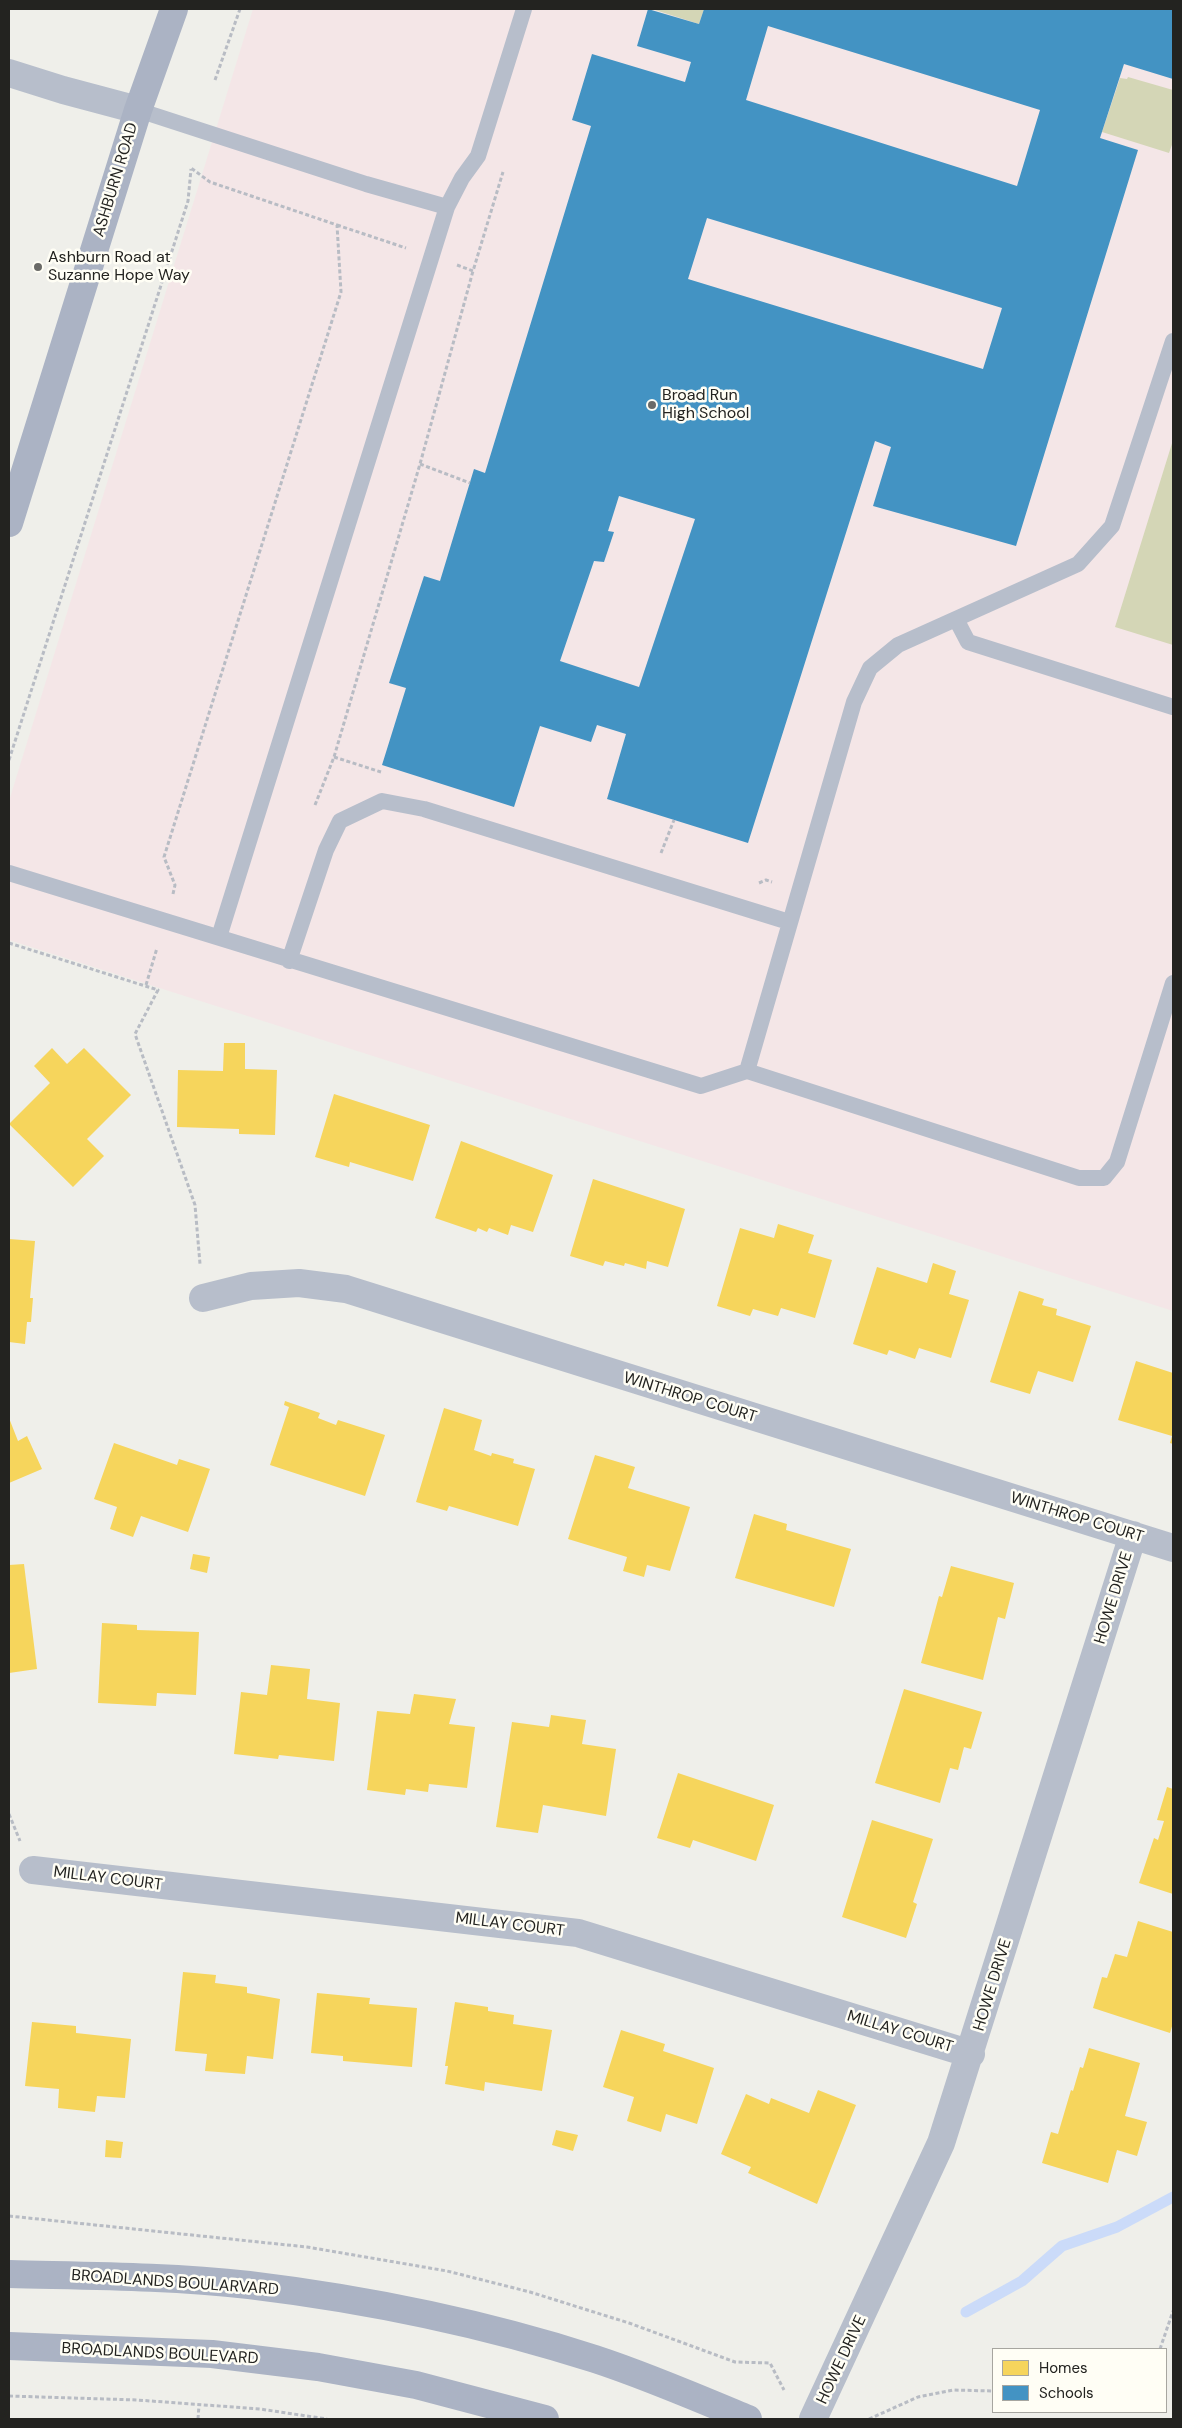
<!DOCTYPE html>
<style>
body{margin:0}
#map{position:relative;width:1182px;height:2428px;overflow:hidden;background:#efefea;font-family:"DM Sans",sans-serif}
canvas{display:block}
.frame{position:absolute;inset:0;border:10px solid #232320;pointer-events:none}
.legend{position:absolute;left:992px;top:2348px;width:175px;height:65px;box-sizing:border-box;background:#fffef5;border:1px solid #a7a6a0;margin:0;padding:6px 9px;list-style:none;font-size:15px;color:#232320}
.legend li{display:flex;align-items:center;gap:10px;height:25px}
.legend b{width:25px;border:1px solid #a7a6a0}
</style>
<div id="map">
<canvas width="1182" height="2428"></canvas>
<div class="frame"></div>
<ul class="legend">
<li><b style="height:14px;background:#f6d55c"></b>Homes</li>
<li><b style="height:14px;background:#4393c3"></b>Schools</li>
</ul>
</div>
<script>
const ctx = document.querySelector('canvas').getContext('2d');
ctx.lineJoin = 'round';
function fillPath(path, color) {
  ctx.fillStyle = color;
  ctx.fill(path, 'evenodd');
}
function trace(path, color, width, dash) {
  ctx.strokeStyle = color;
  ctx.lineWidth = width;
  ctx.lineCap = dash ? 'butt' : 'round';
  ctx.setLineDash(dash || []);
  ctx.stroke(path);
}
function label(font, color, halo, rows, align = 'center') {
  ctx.font = font + ' "DM Sans",sans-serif';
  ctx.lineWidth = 5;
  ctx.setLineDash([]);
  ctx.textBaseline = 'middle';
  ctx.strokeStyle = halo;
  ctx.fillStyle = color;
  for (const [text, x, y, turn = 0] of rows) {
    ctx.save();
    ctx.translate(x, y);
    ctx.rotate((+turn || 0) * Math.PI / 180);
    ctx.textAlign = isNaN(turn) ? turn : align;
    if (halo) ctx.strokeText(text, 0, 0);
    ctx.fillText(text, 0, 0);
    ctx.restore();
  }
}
const education = new Path2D(`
 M 253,9 L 1173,9 L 1173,1311 L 9,940 L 9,801 Z`);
const green = new Path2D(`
 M 652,9 L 704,9 L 699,24 Z
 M 1128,77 L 1173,90 L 1173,142 L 1169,153 L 1102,132 L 1120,78 L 1127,79 Z
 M 1173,440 L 1173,645 L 1115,627 Z`);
const homes = new Path2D(`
 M 224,1043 L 245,1043 L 245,1069 L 277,1070 L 275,1135 L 239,1134 L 239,1129 L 177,1127 L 178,1070 L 223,1071 Z
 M 52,1048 L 67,1064 L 84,1048 L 131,1095 L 87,1139 L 104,1156 L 73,1187 L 9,1124 L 50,1083 L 34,1066 Z
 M 334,1094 L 430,1125 L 413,1181 L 350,1162 L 349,1167 L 315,1157 Z
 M 461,1141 L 553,1175 L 533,1232 L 511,1225 L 508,1235 L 489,1228 L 487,1232 L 478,1228 L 476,1232 L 435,1218 Z
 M 593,1179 L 685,1209 L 668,1267 L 647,1261 L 646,1269 L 625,1263 L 624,1266 L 605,1261 L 603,1266 L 570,1256 Z
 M 778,1224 L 814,1235 L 808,1253 L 832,1260 L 815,1318 L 781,1308 L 778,1316 L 753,1309 L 750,1316 L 717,1306 L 740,1228 L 774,1238 Z
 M 9,1239 L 35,1241 L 30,1298 L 33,1298 L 31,1322 L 27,1322 L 25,1344 L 9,1342 Z
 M 933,1263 L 956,1271 L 949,1294 L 969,1300 L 951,1358 L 919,1348 L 915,1359 L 889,1350 L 887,1355 L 853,1344 L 877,1267 L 927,1283 Z
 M 1019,1291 L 1044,1299 L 1042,1305 L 1057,1309 L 1056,1315 L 1091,1326 L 1073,1382 L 1038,1371 L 1030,1394 L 990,1382 Z
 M 1136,1361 L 1173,1373 L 1173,1444 L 1170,1443 L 1172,1436 L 1118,1420 Z
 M 285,1401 L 320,1413 L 318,1418 L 336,1425 L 338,1420 L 385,1435 L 365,1496 L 270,1465 L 289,1407 L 284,1405 Z
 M 444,1408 L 482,1420 L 474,1450 L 491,1456 L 492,1453 L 514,1459 L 513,1463 L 535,1469 L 518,1526 L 449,1506 L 447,1511 L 416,1502 Z
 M 9,1418 L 18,1441 L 27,1436 L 42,1469 L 9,1483 Z
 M 114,1443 L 177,1465 L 179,1459 L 210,1469 L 188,1532 L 141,1516 L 133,1537 L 110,1529 L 117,1507 L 94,1499 Z
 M 595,1455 L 635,1467 L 628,1488 L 690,1507 L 670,1571 L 647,1565 L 644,1577 L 623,1571 L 627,1557 L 568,1539 Z
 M 754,1514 L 787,1524 L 786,1530 L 851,1549 L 834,1607 L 735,1578 Z
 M 193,1554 L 210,1557 L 207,1573 L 190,1569 Z
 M 24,1564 L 37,1669 L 9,1673 L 9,1565 Z
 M 951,1566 L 1014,1583 L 1005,1619 L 998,1617 L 983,1680 L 921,1663 L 939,1596 L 942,1597 Z
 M 102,1623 L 137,1625 L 137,1630 L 199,1632 L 196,1695 L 157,1693 L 156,1706 L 98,1703 Z
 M 271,1665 L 310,1669 L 307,1699 L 340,1703 L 334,1761 L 279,1755 L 278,1759 L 234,1754 L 241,1692 L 267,1695 Z
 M 904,1689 L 982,1712 L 971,1749 L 964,1747 L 958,1770 L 950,1768 L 940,1803 L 875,1783 Z
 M 414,1694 L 456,1699 L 449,1724 L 475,1727 L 467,1788 L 429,1784 L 428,1792 L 406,1789 L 405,1795 L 367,1790 L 377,1711 L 410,1714 Z
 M 551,1715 L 586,1720 L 582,1744 L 616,1749 L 606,1816 L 543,1805 L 538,1833 L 496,1827 L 512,1722 L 549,1727 Z
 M 678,1773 L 774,1805 L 756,1861 L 693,1840 L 690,1848 L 657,1838 Z
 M 1167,1787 L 1173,1789 L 1173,1894 L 1139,1883 L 1154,1838 L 1158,1840 L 1164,1821 L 1157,1820 Z
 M 872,1820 L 933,1839 L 913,1902 L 917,1904 L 906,1938 L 842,1917 Z
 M 1138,1921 L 1173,1932 L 1173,2023 L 1170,2033 L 1093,2008 L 1102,1977 L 1107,1978 L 1115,1954 L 1127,1957 Z
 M 183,1972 L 216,1975 L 215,1983 L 247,1987 L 247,1993 L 280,1999 L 273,2059 L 247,2056 L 245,2074 L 205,2071 L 207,2054 L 175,2051 Z
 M 317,1993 L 370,1998 L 369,2004 L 417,2008 L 412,2067 L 343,2061 L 343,2056 L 311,2053 Z
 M 455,2002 L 488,2007 L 488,2011 L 514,2015 L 513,2024 L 552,2030 L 542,2091 L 485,2082 L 484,2091 L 445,2084 L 448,2066 L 445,2066 Z
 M 32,2022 L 76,2026 L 76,2033 L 131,2039 L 125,2098 L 97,2096 L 95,2112 L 58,2108 L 59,2089 L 25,2086 Z
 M 621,2030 L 665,2044 L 663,2051 L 714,2068 L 697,2124 L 666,2114 L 661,2132 L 627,2121 L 634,2097 L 603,2087 Z
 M 1089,2048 L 1140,2063 L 1125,2116 L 1147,2122 L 1137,2156 L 1117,2150 L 1108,2183 L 1042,2163 L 1051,2132 L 1058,2134 L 1071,2090 L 1073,2091 L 1080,2067 L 1083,2068 Z
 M 818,2090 L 856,2105 L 817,2204 L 748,2173 L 751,2167 L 721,2154 L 746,2094 L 769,2104 L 771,2098 L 809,2113 Z
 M 556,2130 L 578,2135 L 573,2151 L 552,2145 Z
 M 106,2140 L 123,2142 L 121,2158 L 105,2157 Z`);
const schools = new Path2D(`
 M 648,9 L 699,24 L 704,9 L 1173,9 L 1173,79 L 1124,64 L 1100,138 L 1138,150 L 1016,546 L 873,506 L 891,447 L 875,441 L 748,843 L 607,799 L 626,734 L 597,725 L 591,742 L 540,726 L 514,807 L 382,765 L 406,688 L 389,683 L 424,576 L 440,581 L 474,469 L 485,473 L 591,126 L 572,120 L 592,54 L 685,82 L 691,62 L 637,46 ZM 768,26 L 1040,110 L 1017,186 L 746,100 ZM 707,218 L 1002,308 L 983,369 L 688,279 ZM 619,496 L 695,519 L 639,687 L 560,661 L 594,561 L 604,562 L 614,532 L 608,531 Z`);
const stream = new Path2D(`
 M 966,2312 L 1022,2281 L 1062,2246 L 1117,2227 L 1173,2197`);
const path = new Path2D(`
 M 215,80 L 240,9
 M 337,225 L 406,248
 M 457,265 L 473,271 L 503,172
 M 420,464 L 470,483
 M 334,757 L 381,772
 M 9,760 L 188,201 L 191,169
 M 315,805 L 334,757 L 420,464 L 473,271
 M 661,853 L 674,820
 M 759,883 L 766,880 L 772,882
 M 173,894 L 175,885 L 164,857 L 341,292 L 337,225 L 210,182 L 191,168
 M 9,943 L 158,990 L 135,1034 L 195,1205 L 200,1264
 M 146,985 L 157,948
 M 9,1814 L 20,1841
 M 9,2216 L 307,2247 L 447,2271 L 530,2292 L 629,2323 L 735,2362 L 770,2363 L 784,2390
 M 1160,2349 L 1173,2311
 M 9,2396 L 137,2400 L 260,2409 L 327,2419
 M 198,2419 L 199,2405
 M 869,2419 L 918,2397 L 953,2390 L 993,2391`);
const service = new Path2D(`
 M 138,110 L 366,184 L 447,207 L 462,178 L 478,156 L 524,9
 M 956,619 L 968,642 L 1173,707
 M 9,873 L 701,1086 L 747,1071 L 1079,1178 L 1104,1178 L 1117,1162 L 1173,983
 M 219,937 L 447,207
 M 289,961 L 326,850 L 340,821 L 382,801 L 424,809 L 789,922
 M 747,1071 L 854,702 L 870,668 L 898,645 L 1078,564 L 1112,526 L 1173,341`);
const minor = new Path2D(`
 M 9,73 L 63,90 L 138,110
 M 203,1298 L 251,1286 L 299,1283 L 346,1289 L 1173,1548
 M 33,1870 L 578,1933 L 971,2054
 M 813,2419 L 941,2143 L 1133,1535`);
const secondary = new Path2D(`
 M 9,523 L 138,110 L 174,9
 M 9,2274 C 89,2276 169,2276 249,2285 C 365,2299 483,2323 595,2359 C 647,2376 698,2398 748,2419
 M 9,2346 L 212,2354 L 318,2367 L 416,2385 L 545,2419`);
const markers = [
 [38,267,5,"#6a6a67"],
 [652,405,5,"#6a6a67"]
];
const streetNames = [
 ["ASHBURN ROAD",116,180,-73],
 ["WINTHROP COURT",690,1398,17],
 ["WINTHROP COURT",1077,1518,17],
 ["HOWE DRIVE",1114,1598,-73],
 ["MILLAY COURT",108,1879,7],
 ["MILLAY COURT",510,1925,7],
 ["HOWE DRIVE",993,1985,-73],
 ["MILLAY COURT",900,2032,17],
 ["BROADLANDS BOULARVARD",175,2283,4],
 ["BROADLANDS BOULEVARD",160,2354,3],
 ["HOWE DRIVE",842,2360,-65]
];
const poiNames = [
 ["Ashburn Road at",48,258],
 ["Suzanne Hope Way",48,276],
 ["Broad Run",662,396],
 ["High School",662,414]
];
fillPath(education, '#f4e6e7');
fillPath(green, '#d4d6b6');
fillPath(homes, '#f6d55c');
fillPath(schools, '#4393c3');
trace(stream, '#cbdbf9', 11);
trace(path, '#b8bcc4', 3, [4, 2.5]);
trace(service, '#b7becb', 16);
trace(minor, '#b7becb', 28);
trace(secondary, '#abb3c4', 28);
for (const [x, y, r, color] of markers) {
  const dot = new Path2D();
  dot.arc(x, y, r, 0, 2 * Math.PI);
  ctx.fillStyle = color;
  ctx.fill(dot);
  trace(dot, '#fffef5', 2);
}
label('16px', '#232320', '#fffef5', streetNames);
label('16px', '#232320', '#fffef5', poiNames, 'left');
</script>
